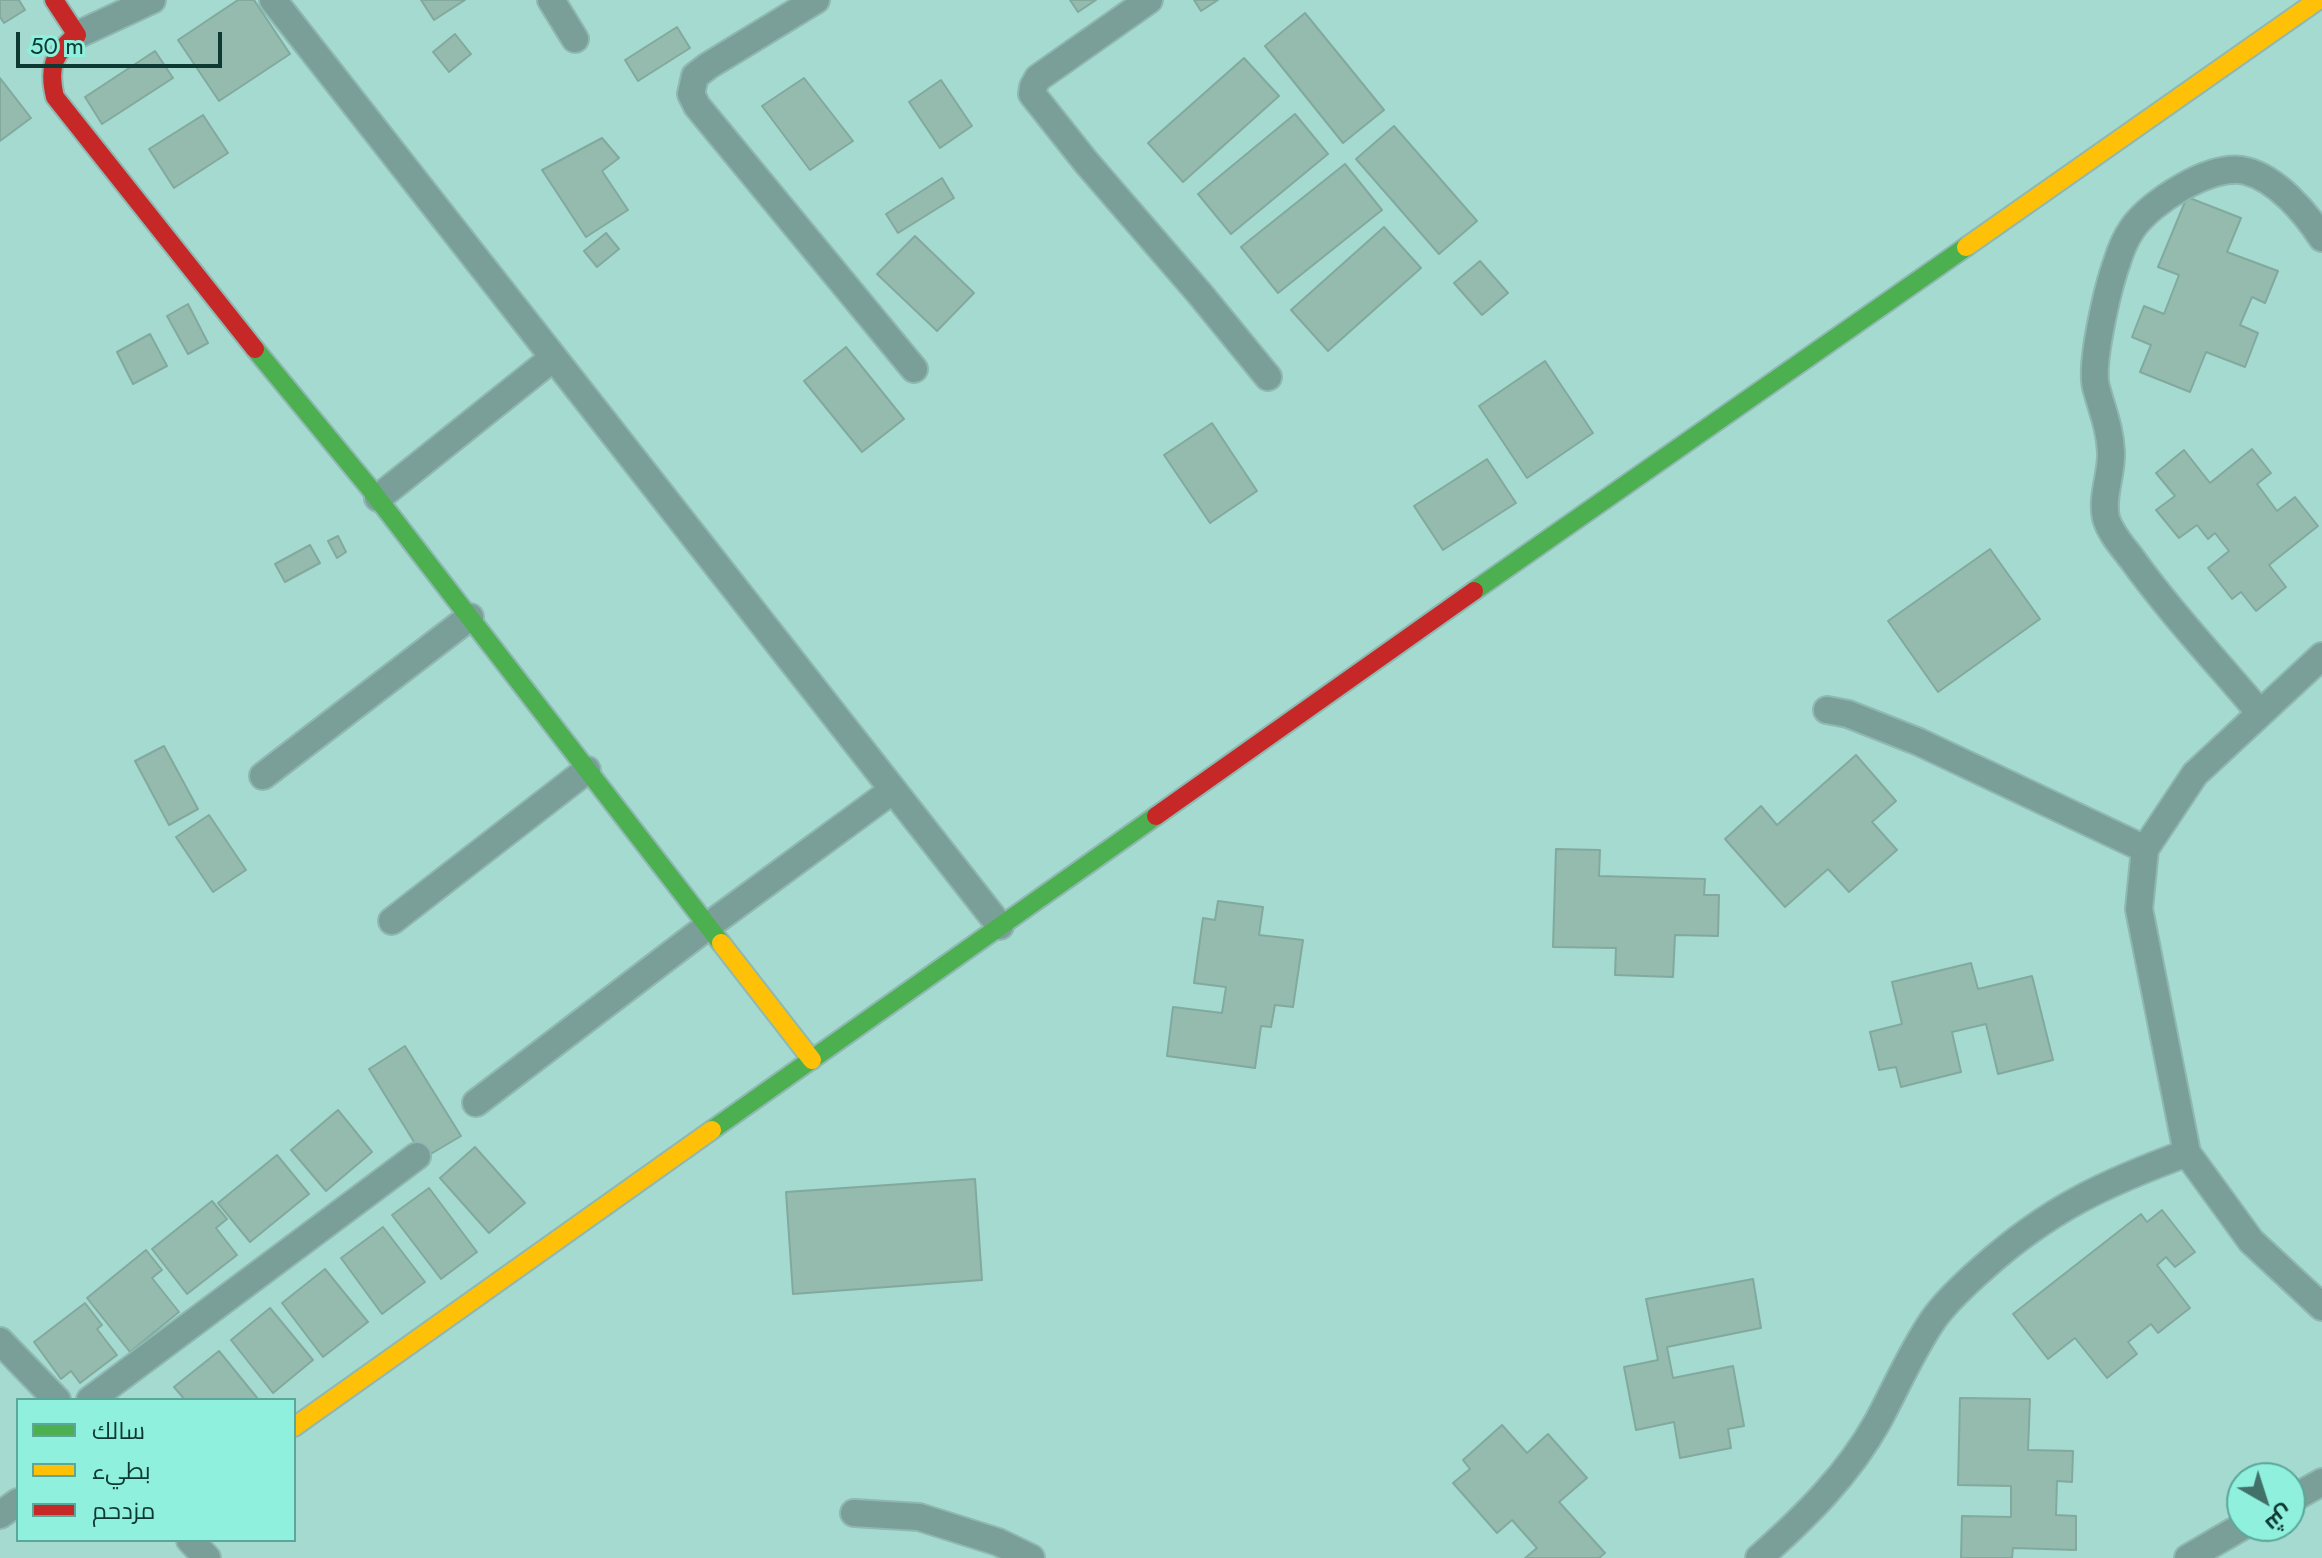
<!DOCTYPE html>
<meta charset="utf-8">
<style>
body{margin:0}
#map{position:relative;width:2322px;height:1558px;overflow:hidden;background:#a5dad0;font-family:Jost,Cairo,sans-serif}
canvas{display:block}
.legend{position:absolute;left:16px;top:1398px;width:280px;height:144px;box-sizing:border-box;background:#8ff0de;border:2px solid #5ba799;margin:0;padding:10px 14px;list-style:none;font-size:24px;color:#0d3932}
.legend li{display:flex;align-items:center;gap:16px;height:40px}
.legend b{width:40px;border:2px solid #5ba799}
.north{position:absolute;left:2226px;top:1462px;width:80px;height:80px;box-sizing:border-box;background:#8ff0de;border:2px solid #5ba799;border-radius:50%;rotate:141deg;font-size:22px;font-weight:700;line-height:32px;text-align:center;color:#0d3932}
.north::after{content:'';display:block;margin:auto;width:28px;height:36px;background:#427169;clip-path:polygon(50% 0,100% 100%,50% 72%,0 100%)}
.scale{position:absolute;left:16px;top:32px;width:206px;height:36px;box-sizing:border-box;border:4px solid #0d3932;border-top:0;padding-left:10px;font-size:24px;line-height:28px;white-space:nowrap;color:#0d3932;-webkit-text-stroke:6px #8ff0de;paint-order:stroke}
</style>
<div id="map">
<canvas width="2322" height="1558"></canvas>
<ul class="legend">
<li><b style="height:10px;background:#4caf50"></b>سالك</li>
<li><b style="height:10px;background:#ffc107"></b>بطيء</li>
<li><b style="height:10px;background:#c62828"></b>مزدحم</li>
</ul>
<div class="north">ش</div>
<div class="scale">50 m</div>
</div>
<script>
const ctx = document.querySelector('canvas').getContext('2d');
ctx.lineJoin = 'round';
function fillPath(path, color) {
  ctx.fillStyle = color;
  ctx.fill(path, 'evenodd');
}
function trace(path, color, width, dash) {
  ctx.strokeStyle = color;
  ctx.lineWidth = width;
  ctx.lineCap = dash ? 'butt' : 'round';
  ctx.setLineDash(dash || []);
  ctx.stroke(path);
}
const building = new Path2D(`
 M 0,0 L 19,0 L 25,10 L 4,23 L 0,17 Z
 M 238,0 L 254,0 L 290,54 L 219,101 L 178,40 Z
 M 421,0 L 465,0 L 434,20 Z
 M 1070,0 L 1096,0 L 1078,12 Z
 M 1194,0 L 1218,0 L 1201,11 Z
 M 1305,13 L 1384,110 L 1343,143 L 1265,46 Z
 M 677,27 L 690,48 L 638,81 L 625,60 Z
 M 455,34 L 471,54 L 449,72 L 433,52 Z
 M 155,51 L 173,78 L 102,124 L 85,97 Z
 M 1244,58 L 1279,96 L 1183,182 L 1148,143 Z
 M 0,78 L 31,118 L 0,141 Z
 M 804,78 L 853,141 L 810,170 L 762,106 Z
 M 941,80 L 972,126 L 940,148 L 909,102 Z
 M 1295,114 L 1328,154 L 1231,234 L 1198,194 Z
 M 203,115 L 228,153 L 174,188 L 149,149 Z
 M 1394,126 L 1477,221 L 1439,254 L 1356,159 Z
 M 602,138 L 619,158 L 602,171 L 628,210 L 586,237 L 542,170 Z
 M 1345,164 L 1382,210 L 1278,293 L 1241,247 Z
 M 942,178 L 954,198 L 898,233 L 886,214 Z
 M 2187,197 L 2241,218 L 2227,252 L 2278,271 L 2265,303 L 2252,297 L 2240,325 L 2258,333 L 2245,367 L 2206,352 L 2190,392 L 2140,372 L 2151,345 L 2132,337 L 2144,306 L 2164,314 L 2179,275 L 2158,267 Z
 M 1384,227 L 1421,268 L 1328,351 L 1291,310 Z
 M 606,233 L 619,249 L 597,267 L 584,251 Z
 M 915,236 L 974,293 L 937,331 L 877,274 Z
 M 1480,261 L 1508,293 L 1482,315 L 1454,283 Z
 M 188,304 L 208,343 L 188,354 L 167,316 Z
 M 150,334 L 167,366 L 133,384 L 117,352 Z
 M 846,347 L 904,419 L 862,452 L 804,381 Z
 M 1545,361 L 1593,433 L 1527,478 L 1479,406 Z
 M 1212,423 L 1257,491 L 1210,523 L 1164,455 Z
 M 2252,449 L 2271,473 L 2257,484 L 2277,511 L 2295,497 L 2318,526 L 2269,565 L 2286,587 L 2256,611 L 2241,592 L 2232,599 L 2208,568 L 2229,551 L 2215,533 L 2208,539 L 2197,525 L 2179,538 L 2156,510 L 2175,496 L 2156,473 L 2184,450 L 2210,483 Z
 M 1487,459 L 1516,503 L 1443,550 L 1414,506 Z
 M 338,536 L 346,552 L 337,558 L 328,541 Z
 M 310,545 L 320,563 L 285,582 L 275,564 Z
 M 1990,549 L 2040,619 L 1938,692 L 1888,621 Z
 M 164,746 L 198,809 L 169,825 L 135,761 Z
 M 1856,755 L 1896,801 L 1872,822 L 1897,850 L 1849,892 L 1828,869 L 1785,907 L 1725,839 L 1761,806 L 1777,825 Z
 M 209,815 L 246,870 L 213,892 L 176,837 Z
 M 1556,849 L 1600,850 L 1599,876 L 1705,879 L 1704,895 L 1719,895 L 1718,936 L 1675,935 L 1673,977 L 1615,975 L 1616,948 L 1553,947 Z
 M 1218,901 L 1263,907 L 1259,935 L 1303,940 L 1293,1007 L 1275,1005 L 1271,1027 L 1261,1026 L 1255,1068 L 1167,1056 L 1173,1007 L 1222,1013 L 1226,987 L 1194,983 L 1203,918 L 1215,920 Z
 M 1971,963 L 1978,989 L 2032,976 L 2053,1060 L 1998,1074 L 1986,1024 L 1952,1032 L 1961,1072 L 1901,1087 L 1896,1067 L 1879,1070 L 1870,1032 L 1902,1024 L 1892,982 Z
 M 405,1046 L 461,1136 L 424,1158 L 369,1069 Z
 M 338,1110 L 372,1152 L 326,1191 L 291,1150 Z
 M 475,1147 L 525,1203 L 489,1233 L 440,1178 Z
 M 277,1155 L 309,1194 L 250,1242 L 218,1203 Z
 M 975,1179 L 982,1280 L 793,1294 L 786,1192 Z
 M 429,1188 L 477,1252 L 441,1279 L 392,1215 Z
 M 212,1201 L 227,1219 L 216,1228 L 237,1255 L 187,1294 L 152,1249 Z
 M 2162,1210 L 2195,1252 L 2175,1267 L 2166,1257 L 2157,1265 L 2190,1308 L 2158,1333 L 2151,1324 L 2128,1342 L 2137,1354 L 2107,1378 L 2075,1338 L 2048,1359 L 2013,1314 L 2141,1214 L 2147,1222 Z
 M 383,1227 L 425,1282 L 382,1314 L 341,1258 Z
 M 146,1250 L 162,1270 L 152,1278 L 179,1312 L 130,1352 L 87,1298 Z
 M 325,1269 L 368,1322 L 323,1357 L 282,1303 Z
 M 1753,1279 L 1761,1328 L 1667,1347 L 1673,1378 L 1733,1366 L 1744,1426 L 1728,1429 L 1731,1448 L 1680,1458 L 1674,1422 L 1636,1430 L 1624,1367 L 1658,1360 L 1646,1299 Z
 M 85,1303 L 102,1325 L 97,1329 L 117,1355 L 80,1383 L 71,1371 L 61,1379 L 34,1342 Z
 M 270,1308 L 313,1360 L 273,1393 L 231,1340 Z
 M 219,1351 L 258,1399 L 257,1400 L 185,1400 L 174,1387 Z
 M 1960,1398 L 2030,1399 L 2028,1450 L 2073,1451 L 2072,1482 L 2057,1481 L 2056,1515 L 2076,1516 L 2076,1550 L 2013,1548 L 2012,1558 L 1961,1558 L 1962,1516 L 2011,1517 L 2011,1486 L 1958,1485 Z
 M 1502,1425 L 1527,1453 L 1548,1434 L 1587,1478 L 1559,1502 L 1605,1553 L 1599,1558 L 1525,1558 L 1537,1548 L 1512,1520 L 1497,1533 L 1453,1483 L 1470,1469 L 1463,1460 Z`);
const street = new Path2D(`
 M 273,0 L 1000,926
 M 551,0 L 575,39
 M 816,0 L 708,66 L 695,76 L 691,94 L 697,106 L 914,369
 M 1149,0 L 1038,78 L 1033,87 L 1032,94 L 1086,162 L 1200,294 L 1268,377
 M 77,35 L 152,0
 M 378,498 L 553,358
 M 2322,656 L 2195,774 L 2145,849 L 2139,909 L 2187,1153 L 2251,1241 L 2322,1307
 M 1827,710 L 1848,714 L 1919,742 L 2145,849
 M 2260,713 C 2217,662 2171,613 2132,559 C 2123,547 2110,533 2106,518 C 2101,497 2112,474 2111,452 C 2110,428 2102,410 2096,387 C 2090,363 2108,287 2117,262 C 2120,252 2126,238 2132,229 C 2150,202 2213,162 2246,171 C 2277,179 2305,212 2322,238
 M 263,776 L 470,617
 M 392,921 L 587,770
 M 476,1103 L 708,926 L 893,790
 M 0,1341 L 57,1400
 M 90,1400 L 417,1156
 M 2290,1500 L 2322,1482
 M 854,1513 L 919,1517 L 998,1542 L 1031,1558
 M 0,1515 L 18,1502
 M 190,1540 L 207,1558
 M 1759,1558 C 1805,1517 1848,1475 1878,1421 C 1896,1388 1911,1352 1933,1320 C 1946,1301 1966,1283 1983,1268 C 2049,1209 2105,1183 2187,1153
 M 2188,1558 L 2243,1526`);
const fast = new Path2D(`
 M 255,349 L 368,486 L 721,943
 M 1474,591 L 1966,247
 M 712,1130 L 1156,816`);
const slow = new Path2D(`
 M 1966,247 L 2318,0
 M 721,943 L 812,1060
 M 294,1427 L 712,1130`);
const jam = new Path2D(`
 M 54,0 L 77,35 C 53,53 48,68 55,97 L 255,349
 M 1156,816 L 1474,591`);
fillPath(building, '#94bbae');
trace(building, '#82a99d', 2);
trace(street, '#8eb8b1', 30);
trace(fast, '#8eb8b1', 22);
trace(slow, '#8eb8b1', 22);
trace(jam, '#8eb8b1', 22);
trace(street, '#7a9e98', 26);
trace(fast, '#4caf50', 18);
trace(slow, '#ffc107', 18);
trace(jam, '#c62828', 18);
</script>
